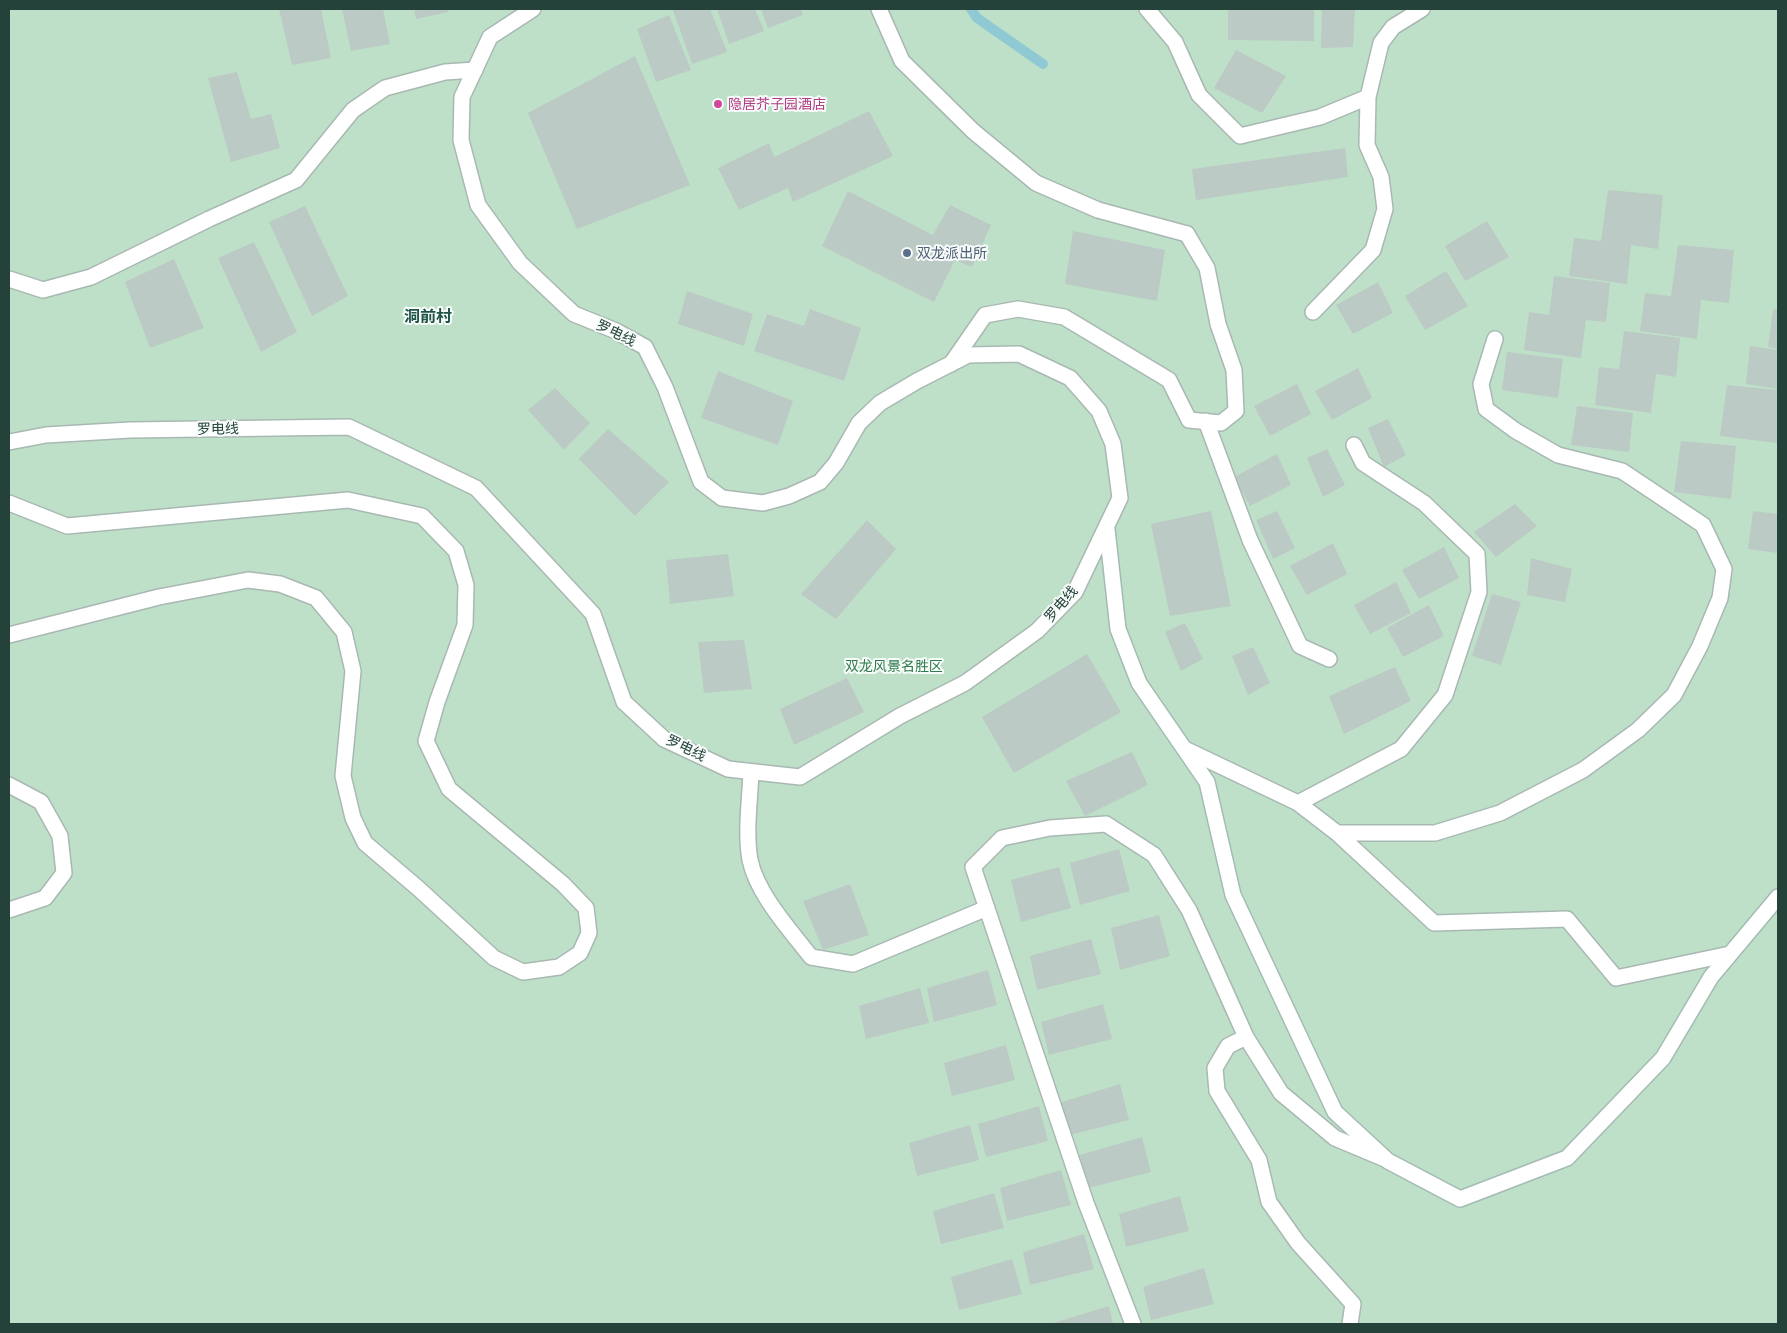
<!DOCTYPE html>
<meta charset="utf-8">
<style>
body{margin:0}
#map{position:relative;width:1787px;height:1333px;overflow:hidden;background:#e6efeb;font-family:Commissioner,sans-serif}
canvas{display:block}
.frame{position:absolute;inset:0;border:10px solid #24423a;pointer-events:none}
</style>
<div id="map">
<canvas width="1787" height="1333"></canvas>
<div class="frame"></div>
</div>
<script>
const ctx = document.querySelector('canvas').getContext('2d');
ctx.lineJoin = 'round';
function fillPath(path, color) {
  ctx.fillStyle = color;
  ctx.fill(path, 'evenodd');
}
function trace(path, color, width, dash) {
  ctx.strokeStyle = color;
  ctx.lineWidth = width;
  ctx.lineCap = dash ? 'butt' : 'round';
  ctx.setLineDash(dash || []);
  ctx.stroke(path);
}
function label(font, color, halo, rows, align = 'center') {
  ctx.font = font + ' Commissioner,"Noto Sans SC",sans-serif';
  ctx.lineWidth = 4;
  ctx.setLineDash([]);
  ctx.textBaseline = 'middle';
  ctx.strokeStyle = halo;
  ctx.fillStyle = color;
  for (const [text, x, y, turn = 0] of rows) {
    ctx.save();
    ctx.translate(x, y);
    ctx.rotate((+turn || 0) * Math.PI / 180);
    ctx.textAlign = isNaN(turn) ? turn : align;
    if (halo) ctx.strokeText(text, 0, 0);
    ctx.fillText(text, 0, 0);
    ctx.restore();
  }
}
const green = new Path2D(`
 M 9,9 L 1778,9 L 1778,1324 L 9,1324 Z`);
const stream = new Path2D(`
 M 971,9 L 977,18 L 1043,64`);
const building = new Path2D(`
 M 279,9 L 321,9 L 331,58 L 292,65 Z
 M 342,9 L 383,9 L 390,44 L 351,51 Z
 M 414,9 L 447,9 L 448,12 L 416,19 Z
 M 677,9 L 710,9 L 727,52 L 692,64 L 673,10 Z
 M 717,9 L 755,9 L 764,31 L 729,44 Z
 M 761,9 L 800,9 L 803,15 L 768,28 Z
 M 1228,9 L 1314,9 L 1314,41 L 1228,40 Z
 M 1322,9 L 1355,9 L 1353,47 L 1321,48 Z
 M 669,15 L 691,70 L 656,82 L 637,29 Z
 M 1236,50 L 1286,76 L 1262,113 L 1214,88 Z
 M 635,56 L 690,185 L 577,229 L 528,113 Z
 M 237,72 L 251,119 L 271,114 L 280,148 L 231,162 L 208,78 Z
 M 869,111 L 893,156 L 793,202 L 788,188 L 739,210 L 718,168 L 769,143 L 774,157 Z
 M 1345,148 L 1348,177 L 1196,200 L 1192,169 Z
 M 1608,190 L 1663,195 L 1658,249 L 1631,245 L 1627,284 L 1569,276 L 1574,238 L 1601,241 Z
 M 848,191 L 933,235 L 950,205 L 991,225 L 972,267 L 955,260 L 934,302 L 822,246 Z
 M 305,206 L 348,296 L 312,316 L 269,222 Z
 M 1487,221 L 1509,257 L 1465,281 L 1445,246 Z
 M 1073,231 L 1165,250 L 1157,301 L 1065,284 Z
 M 254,242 L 297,332 L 261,352 L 218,258 Z
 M 1678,245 L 1734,250 L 1729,303 L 1701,300 L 1697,339 L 1640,331 L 1645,293 L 1678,297 L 1671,296 Z
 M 174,259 L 204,328 L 150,348 L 125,282 Z
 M 1446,271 L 1468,306 L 1425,330 L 1405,296 Z
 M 1554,276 L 1610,283 L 1606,322 L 1586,320 L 1581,358 L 1524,350 L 1529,312 L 1549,315 Z
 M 1378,282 L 1393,313 L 1353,334 L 1336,305 Z
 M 687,291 L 753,314 L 744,346 L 678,324 Z
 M 810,309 L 861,328 L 844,381 L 754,351 L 767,314 L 804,326 Z
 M 1773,309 L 1778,310 L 1778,349 L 1768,347 Z
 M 1624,331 L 1680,338 L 1676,377 L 1656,374 L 1651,413 L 1595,405 L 1599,367 L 1619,369 Z
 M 1750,346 L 1778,350 L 1778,389 L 1746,384 Z
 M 1507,352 L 1563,359 L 1558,398 L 1502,390 Z
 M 1358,368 L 1372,398 L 1332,420 L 1315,391 Z
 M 718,371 L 793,401 L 778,445 L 701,418 Z
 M 1297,384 L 1311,414 L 1270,436 L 1254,406 Z
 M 1727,385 L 1778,390 L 1777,443 L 1720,436 Z
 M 555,388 L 590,423 L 564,450 L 528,410 Z
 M 1577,406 L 1633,413 L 1629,452 L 1571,445 Z
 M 1388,419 L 1406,455 L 1384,467 L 1368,428 Z
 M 608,429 L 669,482 L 635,516 L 579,459 Z
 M 1681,441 L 1736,446 L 1731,499 L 1674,492 Z
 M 1327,449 L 1345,485 L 1323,497 L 1307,458 Z
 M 1277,454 L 1291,485 L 1250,506 L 1234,477 Z
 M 1515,504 L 1537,526 L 1496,557 L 1474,532 Z
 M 1211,511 L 1231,606 L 1170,616 L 1151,524 Z
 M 1277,511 L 1295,548 L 1273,559 L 1256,520 Z
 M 1753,511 L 1778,514 L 1778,553 L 1748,549 Z
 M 867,520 L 896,549 L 836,619 L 801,594 Z
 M 1333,543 L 1347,574 L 1307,595 L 1290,566 Z
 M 1444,547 L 1459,578 L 1419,599 L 1402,570 Z
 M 728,554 L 734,596 L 670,604 L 666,560 Z
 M 1531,558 L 1572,569 L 1565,602 L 1527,595 Z
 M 1396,582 L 1411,613 L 1370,634 L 1354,605 Z
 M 1492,594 L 1521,602 L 1501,665 L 1472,656 Z
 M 1429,605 L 1444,636 L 1403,657 L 1387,628 Z
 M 1185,623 L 1203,659 L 1181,671 L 1165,632 Z
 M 744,640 L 752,689 L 704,693 L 698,642 Z
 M 1253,647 L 1270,683 L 1248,695 L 1232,656 Z
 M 1087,654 L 1121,712 L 1014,773 L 982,717 Z
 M 1395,667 L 1411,701 L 1344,734 L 1329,696 Z
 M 847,678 L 864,712 L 794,745 L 780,709 Z
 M 1132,752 L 1148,785 L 1085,816 L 1066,781 Z
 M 1119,849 L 1130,891 L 1080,905 L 1070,863 Z
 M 1059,867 L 1071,908 L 1021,922 L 1011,880 Z
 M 850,884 L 869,935 L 823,950 L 803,901 Z
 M 1159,915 L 1170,956 L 1120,970 L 1111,928 Z
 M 1091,939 L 1101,974 L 1037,990 L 1030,956 Z
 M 988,970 L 997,1005 L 934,1022 L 927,988 Z
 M 920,988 L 929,1023 L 866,1039 L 859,1006 Z
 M 1103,1004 L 1112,1039 L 1049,1055 L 1041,1022 Z
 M 1006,1045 L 1015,1080 L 952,1096 L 944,1063 Z
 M 1120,1084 L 1129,1120 L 1066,1136 L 1059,1103 Z
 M 1039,1106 L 1048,1141 L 986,1157 L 978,1124 Z
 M 970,1125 L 979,1160 L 917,1176 L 909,1143 Z
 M 1142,1137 L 1151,1172 L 1088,1188 L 1080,1155 Z
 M 1061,1170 L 1071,1205 L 1007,1221 L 1000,1188 Z
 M 994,1193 L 1004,1228 L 941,1244 L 933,1211 Z
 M 1180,1196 L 1189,1231 L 1126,1247 L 1119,1214 Z
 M 1084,1234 L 1094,1269 L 1030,1285 L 1023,1252 Z
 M 1012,1259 L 1022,1294 L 959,1310 L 951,1277 Z
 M 1204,1268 L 1214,1304 L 1151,1320 L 1143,1287 Z
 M 1109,1306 L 1113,1324 L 1050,1324 Z`);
const service = new Path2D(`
 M 1147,9 L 1175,42 L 1199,95 L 1240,136 L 1320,117 L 1368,97
 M 9,279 L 43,290 L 91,277 L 209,219 L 296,180 L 353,110 L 385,88 L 445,72 L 475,70
 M 1313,312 L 1373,250 L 1385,209 L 1381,177 L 1367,145 L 1368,97 L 1381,43 L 1393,27 L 1422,9
 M 951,364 L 985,315 L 1018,309 L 1064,317 L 1169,380 L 1189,420 L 1221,423 L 1236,411 L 1234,370 L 1218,324 L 1207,268 L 1187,234
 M 1206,421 L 1250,540 L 1300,646 L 1329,659
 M 1185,749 L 1298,803 L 1337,833 L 1435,833 L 1500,813 L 1583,770 L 1638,730 L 1674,695 L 1700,646 L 1720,598 L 1724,569 L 1703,525 L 1622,471 L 1558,455 L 1516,431 L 1486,409 L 1481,384 L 1495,339
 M 751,772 C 750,800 745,832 750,860 C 757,894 790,930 811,957 L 853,964 L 987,908
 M 1298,803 L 1401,749 L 1445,695 L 1479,592 L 1477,554 L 1424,503 L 1363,463 L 1354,445
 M 1337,833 L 1434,923 L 1567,919 L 1616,978 L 1730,954
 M 1246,1037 L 1228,1046 L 1215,1068 L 1217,1091 L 1259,1160 L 1269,1202 L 1298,1243 L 1353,1304 L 1350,1324
 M 1133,1324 L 1086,1203 L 973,867 L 1002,838 L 1050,828 L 1106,824 L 1154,855 L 1189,910 L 1246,1037 L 1281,1093 L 1335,1138 L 1385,1159`);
const minor = new Path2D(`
 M 879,9 L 902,61 L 973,131 L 1036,183 L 1098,210 L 1187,234`);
const tertiary = new Path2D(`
 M 9,442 L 46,435 L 130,430 L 349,427 L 476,488 L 593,614 L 624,702 L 664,739 L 728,769 L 800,777 L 900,716 L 965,683 L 1037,631 L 1075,592 L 1120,498 L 1113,444 L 1099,411 L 1070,378 L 1019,354 L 968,355 L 917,381 L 880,403 L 859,423 L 836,463 L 820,482 L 789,496 L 763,503 L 722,498 L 701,482 L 665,387 L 645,347 L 616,331 L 574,314 L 520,263 L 478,205 L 461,140 L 462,97 L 490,37 L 533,9
 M 9,503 L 67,526 L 348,500 L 422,516 L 456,551 L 466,585 L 465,625 L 437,702 L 426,741 L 449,789 L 563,884 L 586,908 L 589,933 L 580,953 L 559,967 L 523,972 L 494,958 L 419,889 L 365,843 L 353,818 L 343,776 L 353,671 L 344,632 L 316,598 L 280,584 L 248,580 L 159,597 L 9,635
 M 9,785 L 41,802 L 60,836 L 64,873 L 45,898 L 9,910`);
const secondary = new Path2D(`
 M 1107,529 L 1118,629 L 1139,683 L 1207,782 L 1233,895 L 1335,1112 L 1388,1161 L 1460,1199 L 1567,1158 L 1663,1058 L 1711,977 L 1778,897`);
const markers = [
 [718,104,5,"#d1479c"],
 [907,253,5,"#5c6f8a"]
];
const hotelNames = [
 ["隐居芥子园酒店",728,104]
];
const serviceNames = [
 ["双龙派出所",917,253]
];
const streetNames = [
 ["罗电线",616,333,26],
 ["罗电线",218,429,-1],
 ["罗电线",1061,604,-49],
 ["罗电线",686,748,26]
];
const parkNames = [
 ["双龙风景名胜区",894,666]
];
const quarterNames = [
 ["洞前村",428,317]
];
fillPath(green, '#bfe0c8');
trace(stream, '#8ec9d4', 10);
fillPath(building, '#bbcac4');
trace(service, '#a8b8b2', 18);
trace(minor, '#a8b8b2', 18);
trace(tertiary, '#a8b8b2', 18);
trace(secondary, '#a4bbb3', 18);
trace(service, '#fff', 15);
trace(minor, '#fff', 15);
trace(tertiary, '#fff', 15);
trace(secondary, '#fff', 15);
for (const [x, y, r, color] of markers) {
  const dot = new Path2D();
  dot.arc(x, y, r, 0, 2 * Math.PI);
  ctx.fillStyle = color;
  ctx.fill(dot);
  trace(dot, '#f7fbf9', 2);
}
label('14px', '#b23c85', '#f7fbf9', hotelNames, 'left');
label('14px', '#4e5e75', '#f7fbf9', serviceNames, 'left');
label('14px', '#24423a', '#f7fbf9', streetNames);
label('14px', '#2d7a4b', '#f7fbf9', parkNames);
label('bold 16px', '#1f5548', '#f7fbf9', quarterNames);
</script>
